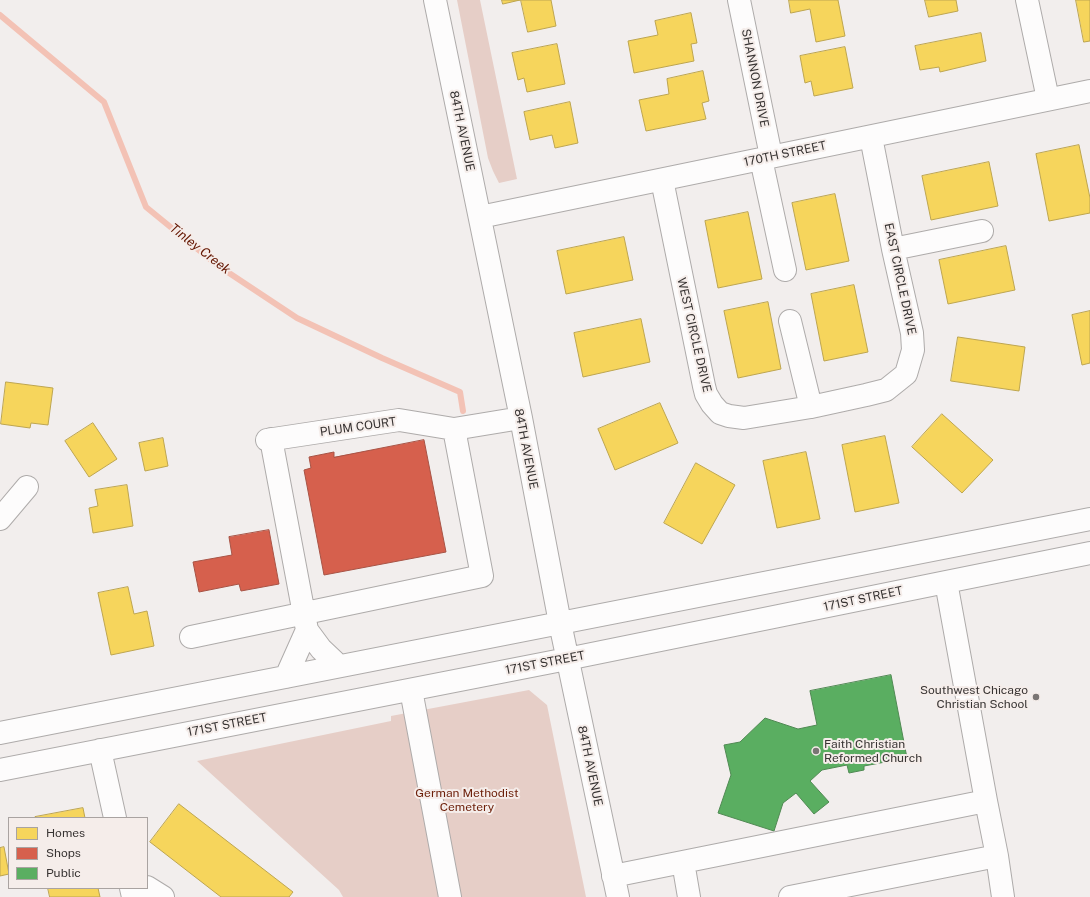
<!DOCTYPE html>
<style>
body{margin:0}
#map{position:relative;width:1090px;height:897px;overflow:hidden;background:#f2eeed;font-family:"Public Sans",sans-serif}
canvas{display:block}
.legend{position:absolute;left:8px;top:817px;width:140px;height:72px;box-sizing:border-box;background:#f5edea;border:1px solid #a9a3a1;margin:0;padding:5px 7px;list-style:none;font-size:12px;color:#383433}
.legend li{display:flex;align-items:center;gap:8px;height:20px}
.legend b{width:20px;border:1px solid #a9a3a1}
</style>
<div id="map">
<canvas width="1090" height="897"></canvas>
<ul class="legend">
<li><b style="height:11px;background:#f6d55c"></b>Homes</li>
<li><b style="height:11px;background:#d6604d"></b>Shops</li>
<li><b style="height:11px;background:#5aae61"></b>Public</li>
</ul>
</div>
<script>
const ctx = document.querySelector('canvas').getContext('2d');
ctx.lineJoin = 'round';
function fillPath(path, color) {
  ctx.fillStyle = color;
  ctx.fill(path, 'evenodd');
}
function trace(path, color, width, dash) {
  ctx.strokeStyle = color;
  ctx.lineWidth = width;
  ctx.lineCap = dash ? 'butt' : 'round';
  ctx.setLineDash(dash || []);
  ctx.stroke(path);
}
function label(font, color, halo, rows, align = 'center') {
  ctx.font = font + ' "Public Sans",sans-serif';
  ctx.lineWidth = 4;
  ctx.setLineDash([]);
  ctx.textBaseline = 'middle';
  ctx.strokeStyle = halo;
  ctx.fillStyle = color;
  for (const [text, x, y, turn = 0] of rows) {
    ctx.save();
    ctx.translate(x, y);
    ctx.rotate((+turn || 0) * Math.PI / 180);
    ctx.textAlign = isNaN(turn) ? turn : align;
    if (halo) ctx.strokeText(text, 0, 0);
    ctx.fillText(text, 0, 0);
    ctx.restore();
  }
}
const green = new Path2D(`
 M 457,0 L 480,0 L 517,179 L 499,183 L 493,171 L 488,158 Z
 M 529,690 L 547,705 L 586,897 L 343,897 L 339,890 L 197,761 L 391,721 L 391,716 Z`);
const homes = new Path2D(`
 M 502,0 L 520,0 L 503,4 Z
 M 521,0 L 551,0 L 556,26 L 528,32 Z
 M 789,0 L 838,0 L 845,36 L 816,42 L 810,9 L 791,13 Z
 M 925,0 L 956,0 L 958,11 L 929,17 Z
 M 1076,0 L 1090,0 L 1090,41 L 1084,42 Z
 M 691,13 L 697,43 L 691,44 L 694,61 L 634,73 L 628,41 L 658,35 L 655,21 Z
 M 981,33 L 986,61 L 940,72 L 939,67 L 920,70 L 915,46 Z
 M 557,44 L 565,84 L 527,92 L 524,78 L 518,80 L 512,53 Z
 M 845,47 L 853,88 L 814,96 L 811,81 L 805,83 L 800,56 Z
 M 703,71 L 709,101 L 702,103 L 706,119 L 646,131 L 639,100 L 669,94 L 667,79 Z
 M 570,102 L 578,143 L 555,148 L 552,135 L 530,140 L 524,112 Z
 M 1079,145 L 1090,198 L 1090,213 L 1049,221 L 1036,154 Z
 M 989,162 L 998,206 L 931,220 L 922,176 Z
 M 835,194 L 849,261 L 806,270 L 792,203 Z
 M 748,212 L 762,279 L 718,288 L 705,221 Z
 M 624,237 L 633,280 L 566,294 L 557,251 Z
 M 1006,246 L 1015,290 L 948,304 L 939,260 Z
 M 854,285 L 868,352 L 824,361 L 811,294 Z
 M 768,302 L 781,369 L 738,378 L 724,311 Z
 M 1090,311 L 1090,363 L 1082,365 L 1072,315 Z
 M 641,319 L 650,362 L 583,377 L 574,333 Z
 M 958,337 L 1025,347 L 1019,391 L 951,381 Z
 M 6,382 L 53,388 L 48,425 L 31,423 L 30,428 L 1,424 Z
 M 660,403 L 678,443 L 615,470 L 598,429 Z
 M 942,414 L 993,460 L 962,493 L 912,447 Z
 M 93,423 L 117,459 L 89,477 L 65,441 Z
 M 885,436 L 899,503 L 855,512 L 842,445 Z
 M 163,438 L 168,466 L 145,471 L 139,443 Z
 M 806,452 L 820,519 L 777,528 L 763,461 Z
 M 696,463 L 735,485 L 702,544 L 664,523 Z
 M 127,485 L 133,526 L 93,533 L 89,508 L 98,506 L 95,490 Z
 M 128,587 L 134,614 L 147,611 L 154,646 L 111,655 L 98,593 Z
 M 179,804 L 293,892 L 289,897 L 221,897 L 150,842 Z
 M 83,808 L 85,818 L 35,818 L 35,817 Z
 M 4,847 L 9,874 L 0,876 L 0,848 Z
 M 48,888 L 98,888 L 100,897 L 50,897 Z`);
const shops = new Path2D(`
 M 424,440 L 446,552 L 324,575 L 304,470 L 311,468 L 309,457 L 334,452 L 334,457 Z
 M 269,530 L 279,584 L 241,591 L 239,584 L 199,592 L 193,562 L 232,555 L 229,537 Z`);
const public = new Path2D(`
 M 891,675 L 907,758 L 864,766 L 864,770 L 849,773 L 847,765 L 822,770 L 810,781 L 829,802 L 814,814 L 796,793 L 783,803 L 774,831 L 718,813 L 731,775 L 724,745 L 740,742 L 765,718 L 798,729 L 817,725 L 810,691 Z`);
const stream = new Path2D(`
 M 0,15 L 104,102 L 146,207 L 217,265 L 297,318 L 382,358 L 460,392 L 463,411`);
const minor = new Path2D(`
 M 435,0 L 521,418 L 560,623 L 618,897
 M 739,0 L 771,156
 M 1027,0 L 1048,99
 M 761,159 L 785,270
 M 662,180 L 704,386 L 706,394 L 712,404 L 720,413 L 729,416 L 744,418 L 811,407 L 866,395 L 886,390 L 906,374 L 913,350 L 912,333 L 893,249 L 871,137
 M 480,217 L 1090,91
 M 893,249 L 982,231
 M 790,321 L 811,407
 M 271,439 L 307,630 L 321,649 L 339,666
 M 267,440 L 399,420 L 454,429 L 521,418
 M 0,519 L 27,487
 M 946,582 L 986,801 L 997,856 L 1003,897
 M 191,637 L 482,576 L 454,429
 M 286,677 L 307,630
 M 411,690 L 450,897
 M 0,733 L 1090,519
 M 100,750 L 115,818
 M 0,770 L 567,659 L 946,582 L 1090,553
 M 683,862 L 689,897
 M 613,876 L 986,801
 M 147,887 L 163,897
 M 131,888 L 133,897
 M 790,897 L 997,856`);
const markers = [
 [1036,697,4,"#797574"],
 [816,751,4,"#797574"]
];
const streetNames = [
 ["SHANNON DRIVE",755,78,79],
 ["84TH AVENUE",462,131,78],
 ["170TH STREET",785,154,-12],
 ["EAST CIRCLE DRIVE",900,279,78],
 ["WEST CIRCLE DRIVE",694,335,77],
 ["PLUM COURT",358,427,-8],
 ["84TH AVENUE",526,449,79],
 ["171ST STREET",863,599,-12],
 ["171ST STREET",545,663,-11],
 ["171ST STREET",227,725,-11],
 ["84TH AVENUE",590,766,78]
];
const poiNames = [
 ["Southwest Chicago",1028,690],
 ["Christian School",1028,704],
 ["Faith Christian",824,744,"left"],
 ["Reformed Church",824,758,"left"]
];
const parkNames = [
 ["German Methodist",467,793],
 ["Cemetery",467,807]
];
const waterNames = [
 ["Tinley Creek",200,249,38]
];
fillPath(green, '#e6cec7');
fillPath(homes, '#f6d55c');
trace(homes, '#bda550', 1);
fillPath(shops, '#d6604d');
trace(shops, '#a75345', 1);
fillPath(public, '#5aae61');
trace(public, '#508953', 1);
trace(stream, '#f3c2b5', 6);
trace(minor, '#aeabaa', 24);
trace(minor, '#fdfcfc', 22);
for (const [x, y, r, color] of markers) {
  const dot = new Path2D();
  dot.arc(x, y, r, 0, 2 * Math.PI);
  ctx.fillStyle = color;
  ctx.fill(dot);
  trace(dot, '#f5edea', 1.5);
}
label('12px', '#383433', '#f5edea', streetNames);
label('12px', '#383433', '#f5edea', poiNames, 'right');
label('12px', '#6c1e08', '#f5edea', parkNames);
label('italic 13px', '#631500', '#f5edea', waterNames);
</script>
